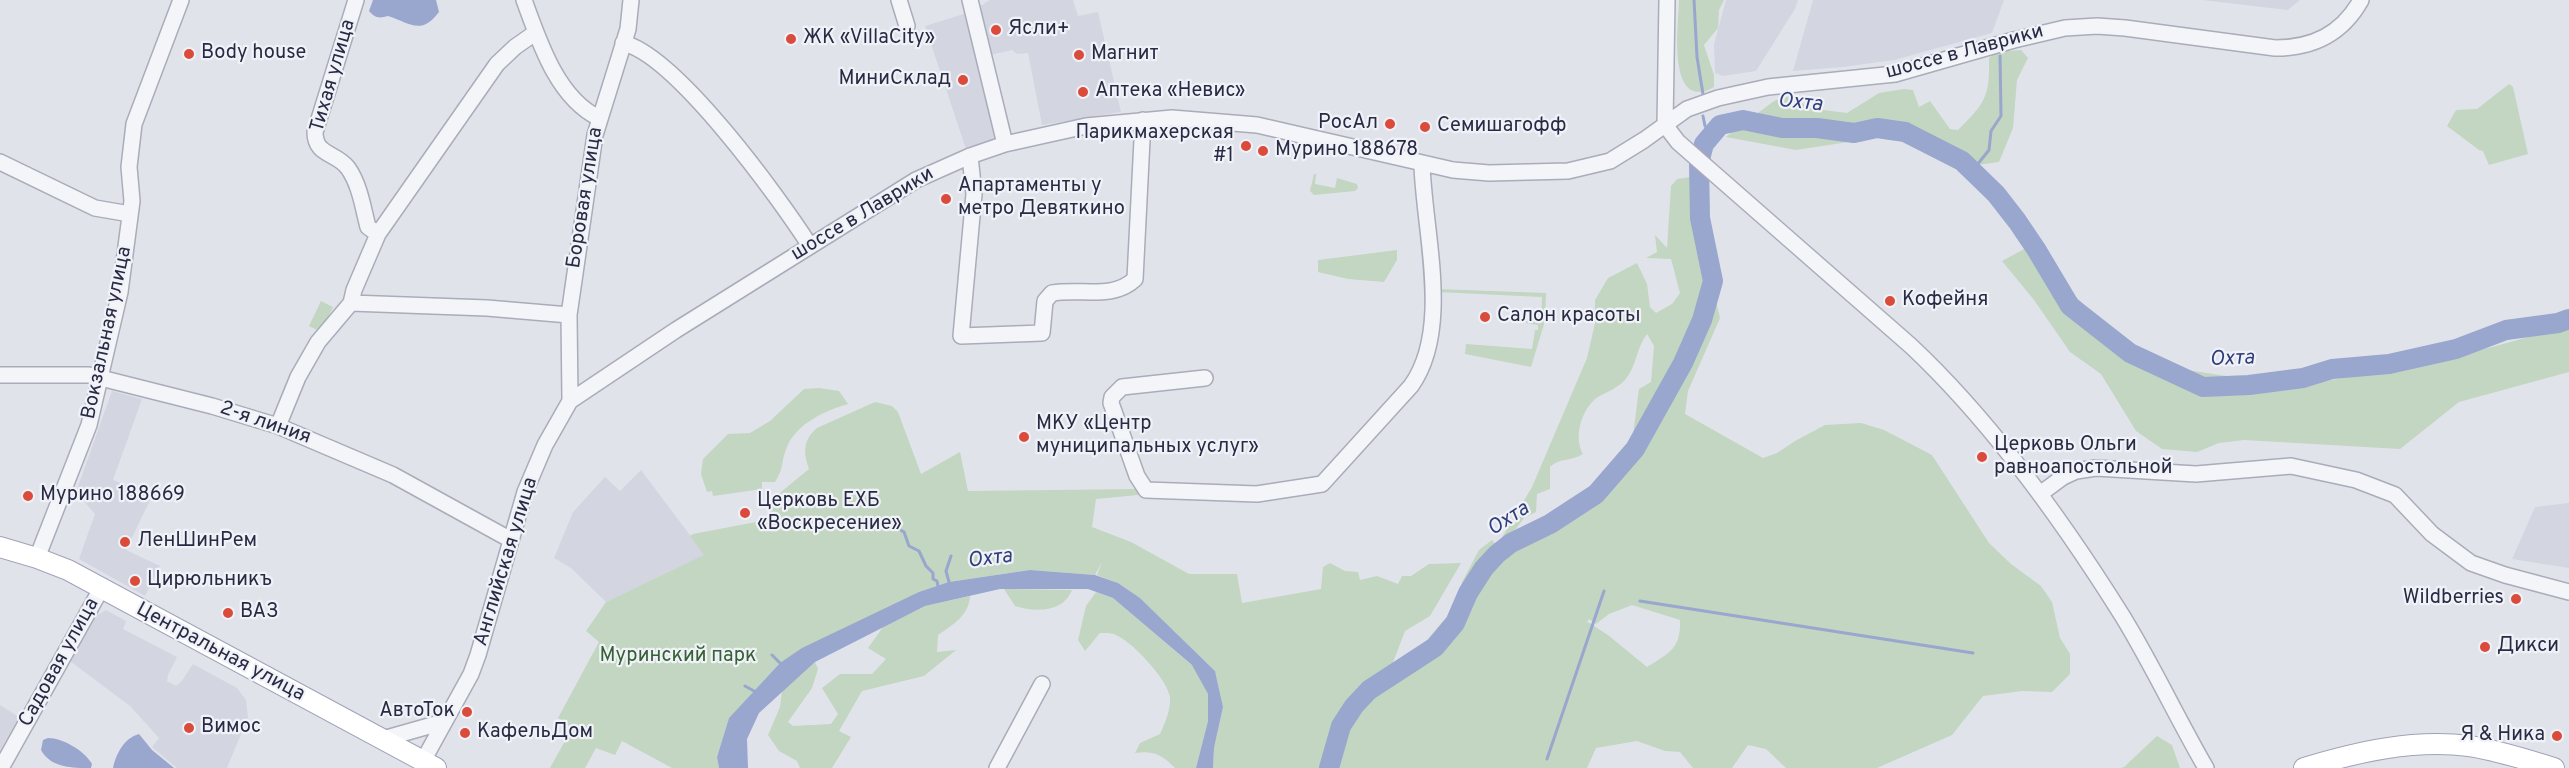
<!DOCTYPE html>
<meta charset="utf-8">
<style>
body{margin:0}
canvas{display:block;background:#e1e3eb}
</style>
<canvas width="2569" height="768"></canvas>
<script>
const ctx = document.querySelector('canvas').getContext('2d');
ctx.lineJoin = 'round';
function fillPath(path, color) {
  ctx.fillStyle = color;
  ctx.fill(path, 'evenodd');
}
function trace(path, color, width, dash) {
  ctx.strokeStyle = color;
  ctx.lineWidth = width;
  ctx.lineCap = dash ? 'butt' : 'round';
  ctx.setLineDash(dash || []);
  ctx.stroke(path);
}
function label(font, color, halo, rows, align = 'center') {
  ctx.font = font + ' Overpass,sans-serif';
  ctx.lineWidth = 4.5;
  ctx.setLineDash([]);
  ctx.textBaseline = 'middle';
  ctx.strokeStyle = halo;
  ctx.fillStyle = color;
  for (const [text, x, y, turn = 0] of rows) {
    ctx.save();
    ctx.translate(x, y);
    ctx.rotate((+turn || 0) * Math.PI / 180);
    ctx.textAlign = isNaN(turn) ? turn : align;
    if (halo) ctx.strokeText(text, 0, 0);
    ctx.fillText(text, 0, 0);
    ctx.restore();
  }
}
const built = new Path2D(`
 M 990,0 L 1073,0 L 1078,16 L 1098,12 L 1121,112 L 1042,125 L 1028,53 L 1017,54 L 1012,50 L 990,55 L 979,7 Z
 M 1726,0 L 1798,0 L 1795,9 L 1756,71 L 1723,76 L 1715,73 L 1714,44 Z
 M 1813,0 L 2004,0 L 1992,33 L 1894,60 L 1843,67 L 1793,71 Z
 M 2202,0 L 2300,0 L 2288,10 Z
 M 967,13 L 1000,139 L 966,149 L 925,26 Z
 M 112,391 L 142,399 L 113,480 L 152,496 L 126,550 L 160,566 L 145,596 L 79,559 L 95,514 L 76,492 Z
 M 641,470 L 705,555 L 606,602 L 571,568 L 554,558 L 573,512 L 605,477 L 620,491 Z
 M 2569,503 L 2569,568 L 2512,559 L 2535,507 Z
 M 106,610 L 126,621 L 123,629 L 177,657 L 168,675 L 167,681 L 176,686 L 181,682 L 193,664 L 237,688 L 246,700 L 248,717 L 227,768 L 177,768 L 152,747 L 159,738 L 130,706 L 70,661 L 94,617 Z
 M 0,705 L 19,717 L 0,750 Z`);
const green = new Path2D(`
 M 1679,0 L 1724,0 L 1719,10 L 1718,28 L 1704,45 L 1714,75 L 1714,87 C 1710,89 1705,92 1701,92 C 1668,94 1679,20 1679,0 Z
 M 2021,50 L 2028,58 L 2017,80 L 2013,128 L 1999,162 L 1956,168 L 1931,150 L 1900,134 L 1796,150 L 1726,137 L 1774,101 L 1793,95 L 1808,108 L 1847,113 L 1879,93 L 1904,89 L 1913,90 L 1919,107 L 1930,101 L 1950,129 L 1958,130 C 1985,103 1990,97 1989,58 L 1996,52 Z
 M 2509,84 L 2513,87 L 2528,154 L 2489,165 L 2483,151 L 2479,150 L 2447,126 L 2456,110 L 2477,109 Z
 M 1314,174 L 1316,174 L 1315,184 L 1335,188 L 1337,178 L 1357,184 L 1358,188 L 1355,191 L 1314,195 L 1310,191 Z
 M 1690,177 L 1693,207 L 1720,318 L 1688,391 L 1685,414 L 1763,458 L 1777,453 L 1795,441 L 1825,425 L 1861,423 L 1884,430 L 1932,455 L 1989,543 L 2011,564 L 2041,586 L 2052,602 L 2060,638 L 2070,654 L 2070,674 L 2052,692 L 2022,691 L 1983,696 L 1952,735 L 1877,768 L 1786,768 L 1766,749 L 1748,745 L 1732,768 L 1693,768 L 1680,752 L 1665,751 L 1637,741 L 1596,748 L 1587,768 L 1213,768 L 1214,748 L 1223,707 L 1215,671 L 1140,598 L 1118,583 L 1097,575 L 1102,562 L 1095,575 L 1030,570 L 949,582 L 780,663 L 729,718 L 717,757 L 719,768 L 672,768 L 622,741 L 615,755 L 596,748 L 585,768 L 550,768 L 572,728 L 558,718 L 599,642 L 586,631 L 606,602 L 704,555 L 690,536 L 693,534 L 772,519 L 769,505 L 777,504 L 776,496 L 809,469 C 803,452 803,440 817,428 L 875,402 L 892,406 L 898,412 L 921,474 L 960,452 L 968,491 L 1138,489 L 1138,495 L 1096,499 L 1092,527 L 1131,542 L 1189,574 L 1237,574 L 1242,603 L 1321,589 L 1323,567 L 1330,563 L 1345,571 L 1358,572 L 1360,580 L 1377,576 L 1398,584 L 1402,576 L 1411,576 L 1429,564 L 1461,563 L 1430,616 L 1405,631 L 1392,665 L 1385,672 L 1415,654 L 1456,606 L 1462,582 L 1479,550 L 1492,540 L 1497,546 L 1532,487 L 1587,358 L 1595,323 L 1595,300 L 1608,278 L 1637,263 L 1647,284 L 1650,307 L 1656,313 L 1672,304 L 1680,293 L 1671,259 L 1646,258 L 1657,252 L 1655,235 L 1667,248 L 1671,186 L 1677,179 ZM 1647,334 L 1654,346 L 1651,382 L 1639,389 L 1632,443 L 1592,491 L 1568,505 L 1570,513 C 1548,531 1538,539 1509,538 L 1524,518 L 1536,512 L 1537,494 L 1550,489 L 1550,467 C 1561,457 1570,462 1583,454 C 1574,438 1580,414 1594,400 C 1602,393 1616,390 1625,380 C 1637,366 1636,348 1647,334 ZM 1632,605 L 1680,620 C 1681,649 1669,653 1647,667 L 1608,635 L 1588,622 L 1586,624 L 1589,619 L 1596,624 L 1609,614 Z
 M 2026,248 L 2122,342 L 2174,368 L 2240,378 L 2317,382 L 2384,372 L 2444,360 L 2569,326 L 2569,372 L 2459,402 L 2400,449 L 2244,440 L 2219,443 L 2197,452 L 2162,449 L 2136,431 L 2101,374 L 2070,352 L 2034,300 L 2002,261 Z
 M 1397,250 L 1397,260 L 1384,282 L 1348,279 L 1318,272 L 1318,260 Z
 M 1437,289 L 1546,293 L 1545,321 L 1531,367 L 1465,354 L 1466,344 L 1532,349 L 1535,330 L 1538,330 L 1538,325 L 1526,323 L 1526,321 L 1541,322 L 1542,297 L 1437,292 Z
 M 321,301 L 333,307 L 321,332 L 309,326 Z
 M 819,388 L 839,391 L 848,404 C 826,410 796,424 787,447 C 781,460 784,469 775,482 L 762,482 L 762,489 L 713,496 L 712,491 L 707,492 L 701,474 L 703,459 L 728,434 L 750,433 L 770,421 L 804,389 Z
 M 1004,589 L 1072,590 C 1063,613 1035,612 1015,606 Z
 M 1096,592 L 1113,598 L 1194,667 L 1208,694 L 1208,721 L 1196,768 L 1175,768 C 1163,755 1153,750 1135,753 L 1140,743 L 1160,734 C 1165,723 1171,709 1170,697 C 1167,679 1132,641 1114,634 C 1111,633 1104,633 1100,633 L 1085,651 L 1078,640 L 1086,606 Z
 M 970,596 C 969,615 953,625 938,635 L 937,652 L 956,650 L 924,676 L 862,691 L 839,731 L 851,737 L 832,768 L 800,768 L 797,761 L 779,751 L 768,735 L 780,707 L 782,691 L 815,662 L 818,669 L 812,688 L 788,722 L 793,726 L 831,724 L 838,714 L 822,688 L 840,674 L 872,674 L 886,659 L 868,648 L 883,627 L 925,606 Z
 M 2157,736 L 2172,745 L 2180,768 L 2121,768 L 2124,767 Z`);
const water = new Path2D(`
 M 373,0 L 436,0 L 439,12 C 421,36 410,23 388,16 C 380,18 376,19 369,11 Z
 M 1030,570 L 1095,575 L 1118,583 L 1140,598 L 1215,671 L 1223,707 L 1214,748 L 1213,768 L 1196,768 L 1208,721 L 1208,694 L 1192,665 L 1113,598 L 1088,589 L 1000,589 L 925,606 L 815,662 L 759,713 L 747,739 L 748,768 L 719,768 L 717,757 L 729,718 L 780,663 L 802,648 L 919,592 L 949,582 Z
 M 1349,712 L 1344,735 L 1334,768 L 1325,768 L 1334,736 Z
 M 139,734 L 152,750 L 174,768 L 113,768 C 116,754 124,738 139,734 Z
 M 48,738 C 63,738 85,751 92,764 L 91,768 C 72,768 51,768 41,750 L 43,740 Z`);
const stream = new Path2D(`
 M 1694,0 L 1697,57 L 1703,94
 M 1703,116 L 1705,126 L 1712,133
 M 1973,170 L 1989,150 L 1991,131 L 2001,116 L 2000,56
 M 895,527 L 904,532 L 909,546 L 919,551 L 926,566 L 933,573 L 933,579 L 937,581 L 938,586
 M 949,582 L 946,571 L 951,556
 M 1640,601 L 1973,653
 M 772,655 L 780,663
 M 745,686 L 754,691
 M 1547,759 L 1604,591`);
const river = new Path2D(`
 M 1329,768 L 1341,726 L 1354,706 L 1369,690 L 1435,647 L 1455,623 L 1468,593 L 1484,568 L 1497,554 L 1511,543 L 1550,524 L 1596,494 L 1635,449 L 1683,363 L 1702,320 L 1713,281 L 1700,218 L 1699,163 L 1704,144 L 1720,125 L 1743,120 L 1782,128 L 1817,128 L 1854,133 L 1877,128 L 1905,132 L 1962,161 L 1996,194 L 2017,221 L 2036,249 L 2070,306 L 2130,353 L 2203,387 L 2249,385 L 2303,378 L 2332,369 L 2389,364 L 2456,349 L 2506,330 L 2558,323 L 2569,319`);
const minor = new Path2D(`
 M 356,0 L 315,132 C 315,156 336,152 348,168 C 360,185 363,208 368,227 L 378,234
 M 524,0 C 539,41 557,98 599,118
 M 899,0 L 907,26
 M 970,0 L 1005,144
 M 1667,0 L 1665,125 L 1678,142 L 1911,346 C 1993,423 2063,521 2123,617 C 2153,666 2177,718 2206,768
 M 623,43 C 676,55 780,199 810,246
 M 970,156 L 974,194 L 961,336 L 1042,333 L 1045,301 L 1052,293 C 1081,288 1113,300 1135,279 L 1143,120
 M 0,162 L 95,208 L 130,214
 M 351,303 L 487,308 L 569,315
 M 0,375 L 89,375 L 212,406 L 278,426 L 393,475 L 511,540
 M 1205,378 L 1122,387 L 1112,397 L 1111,403 L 1137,476 L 1146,490 L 1257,494 L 1322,484 L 1411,386 C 1452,329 1424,232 1422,165
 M 570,401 L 569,315 L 595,135 L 628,29 L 631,0
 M 278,426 L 298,377 L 318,342 L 351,303 L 354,290 L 378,234 L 497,64 L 515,47 L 535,33
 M 2040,494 L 2063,477 L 2076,471 L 2096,468 L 2196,474 L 2291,466 L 2356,480 L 2395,495 L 2432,534 L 2471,563 L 2505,575 L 2569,592
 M 37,558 L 89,425 L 120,292 L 132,201 L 129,167 L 134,124 L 181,0
 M 383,739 L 443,722
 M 423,761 L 471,674 L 478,655 L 525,492 L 545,445 L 570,401 L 676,330 L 916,180 L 970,156 L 1005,144 L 1086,126 L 1172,118 L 1257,125 L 1453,170 L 1489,173 L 1568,171 L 1610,161 L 1644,140 L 1687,109 L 1718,98 L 1768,87 L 1895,74 L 2014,40 L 2065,28 L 2097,26 L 2125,28 L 2275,48 C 2313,48 2342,34 2361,0
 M 1,768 L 101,589
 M 997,768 L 1042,684`);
const major = new Path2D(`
 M 0,547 L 37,558 L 68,570 L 436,768
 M 2304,768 C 2357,752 2413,739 2469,746 C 2497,750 2527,760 2554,768`);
const markers = [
 [996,30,6,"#da4b3c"],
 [791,39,6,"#da4b3c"],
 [189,54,6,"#da4b3c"],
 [1079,55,6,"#da4b3c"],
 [963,80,6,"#da4b3c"],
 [1083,92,6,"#da4b3c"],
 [1390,124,6,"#da4b3c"],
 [1425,127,6,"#da4b3c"],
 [1246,146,6,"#da4b3c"],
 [1263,151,6,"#da4b3c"],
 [946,199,6,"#da4b3c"],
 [1890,301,6,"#da4b3c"],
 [1485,317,6,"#da4b3c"],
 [1024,437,6,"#da4b3c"],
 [1982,457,6,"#da4b3c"],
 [28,496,6,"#da4b3c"],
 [745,513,6,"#da4b3c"],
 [125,542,6,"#da4b3c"],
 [135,581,6,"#da4b3c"],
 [2516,599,6,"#da4b3c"],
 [228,613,6,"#da4b3c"],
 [2485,647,6,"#da4b3c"],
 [467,712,6,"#da4b3c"],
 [189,728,6,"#da4b3c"],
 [465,733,6,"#da4b3c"],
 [2557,736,6,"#da4b3c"]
];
const poiNames = [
 ["Ясли+",1008,30],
 ["ЖК «VillaCity»",803,39],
 ["Body house",201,54],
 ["Магнит",1091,55],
 ["МиниСклад",951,80,"right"],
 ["Аптека «Невис»",1095,92],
 ["РосАл",1378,124,"right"],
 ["Семишагофф",1437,127],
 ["Парикмахерская",1234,134,"right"],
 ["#1",1234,157,"right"],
 ["Мурино 188678",1275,151],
 ["Апартаменты у",958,187],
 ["метро Девяткино",958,210],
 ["Кофейня",1902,301],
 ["Салон красоты",1497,317],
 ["МКУ «Центр",1036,425],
 ["муниципальных услуг»",1036,448],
 ["Церковь Ольги",1994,446],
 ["равноапостольной",1994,469],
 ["Мурино 188669",40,496],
 ["Церковь ЕХБ",757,502],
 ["«Воскресение»",757,525],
 ["ЛенШинРем",137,542],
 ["Цирюльникъ",147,581],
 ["Wildberries",2504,599,"right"],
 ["ВАЗ",240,613],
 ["Дикси",2497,647],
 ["АвтоТок",455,712,"right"],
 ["Вимос",201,728],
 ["КафельДом",477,733],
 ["Я & Ника",2545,736,"right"]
];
const streetNames = [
 ["шоссе в Лаврики",1965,53,-15],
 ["Тихая улица",334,76,-74],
 ["Боровая улица",586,198,-81],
 ["шоссе в Лаврики",863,215,-31],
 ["Вокзальная улица",108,333,-78],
 ["2-я линия",265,424,19],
 ["Английская улица",507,562,-73],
 ["Центральная улица",220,653,28],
 ["Садовая улица",60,663,-61]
];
const parkNames = [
 ["Муринский парк",678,657]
];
const waterNames = [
 ["Охта",1800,104,6],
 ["Охта",2232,360,-2],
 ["Охта",1509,520,-33],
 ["Охта",990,560,-7]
];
fillPath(built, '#d3d5e0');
fillPath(green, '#c2d6c1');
fillPath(water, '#99a6ce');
trace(stream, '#99a6ce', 3);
trace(river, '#99a6ce', 20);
trace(minor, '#aaacb9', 18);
trace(major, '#9fa3b8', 22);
trace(minor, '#f4f5f9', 15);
trace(major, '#fff', 20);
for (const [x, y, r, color] of markers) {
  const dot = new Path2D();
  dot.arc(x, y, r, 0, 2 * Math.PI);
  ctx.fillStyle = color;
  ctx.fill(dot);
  trace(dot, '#f1f2f8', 2);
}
label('20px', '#282b44', '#f1f2f8', poiNames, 'left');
label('20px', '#282b44', '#f1f2f8', streetNames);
label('20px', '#346136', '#f1f2f8', parkNames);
label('italic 21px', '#2e3e7c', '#f1f2f8', waterNames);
</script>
